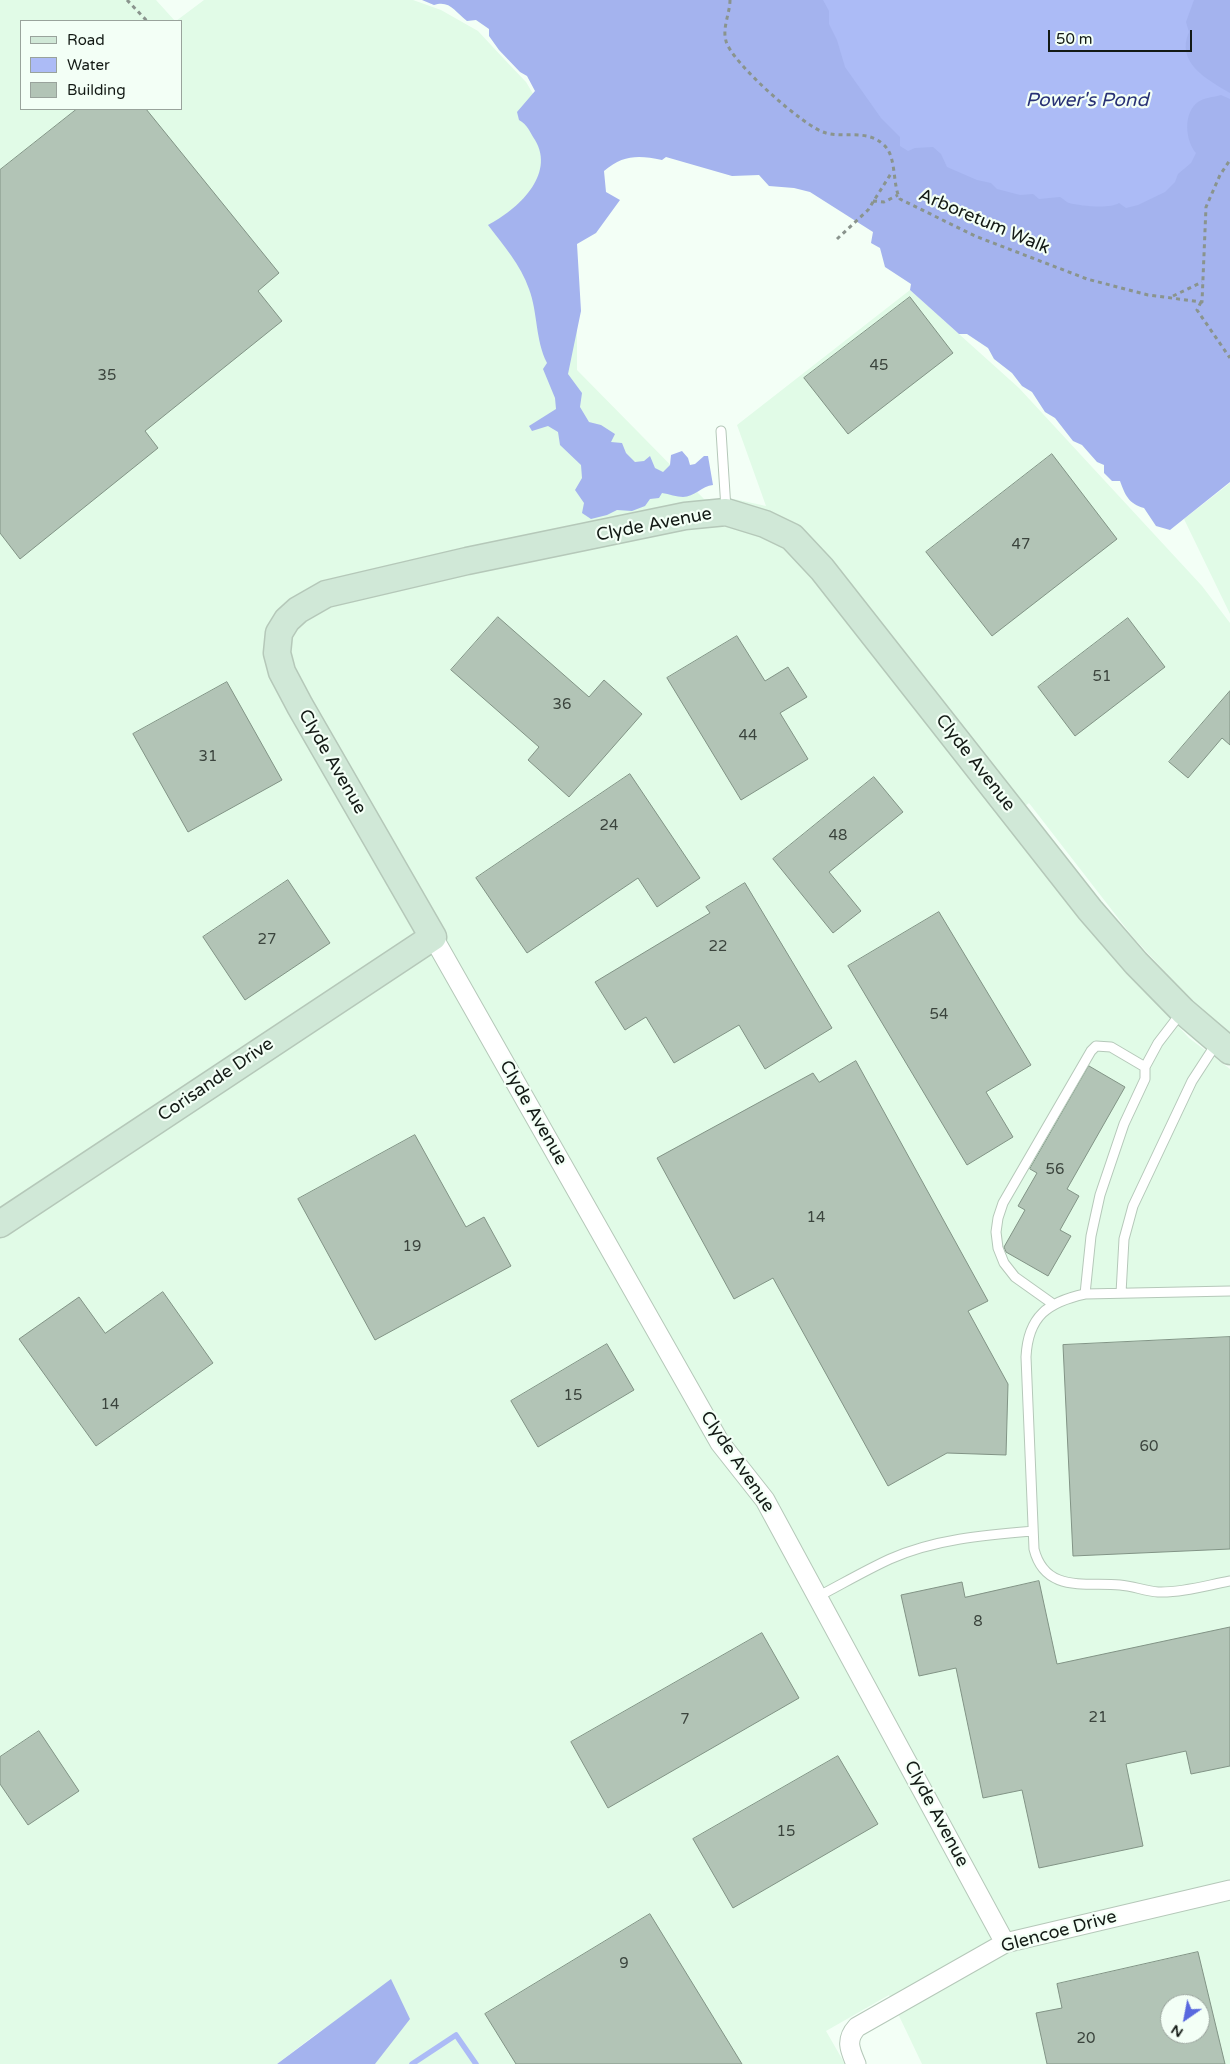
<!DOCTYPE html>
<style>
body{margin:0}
#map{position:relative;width:1230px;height:2064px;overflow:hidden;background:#f3fff6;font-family:"Varela Round",sans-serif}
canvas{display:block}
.legend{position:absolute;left:20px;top:20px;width:162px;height:90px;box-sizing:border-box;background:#f3fff6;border:1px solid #99a39c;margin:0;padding:6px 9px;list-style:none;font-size:15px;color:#131a15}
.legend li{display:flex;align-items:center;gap:10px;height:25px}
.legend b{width:25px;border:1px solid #99a39c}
.north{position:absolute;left:1160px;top:1994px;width:50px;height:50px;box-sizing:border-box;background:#f3fff6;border:1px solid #99a39c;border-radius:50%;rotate:213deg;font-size:14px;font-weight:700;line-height:20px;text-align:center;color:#131a15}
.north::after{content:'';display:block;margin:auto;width:18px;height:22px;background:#5969df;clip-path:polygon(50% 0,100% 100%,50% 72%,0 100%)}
.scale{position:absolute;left:1048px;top:30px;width:144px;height:22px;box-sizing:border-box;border:2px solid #131a15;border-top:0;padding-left:6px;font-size:15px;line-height:18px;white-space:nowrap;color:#131a15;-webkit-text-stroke:4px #f3fff6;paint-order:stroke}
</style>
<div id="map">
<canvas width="1230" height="2064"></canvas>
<ul class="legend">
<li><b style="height:6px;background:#d0e8d7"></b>Road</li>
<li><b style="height:14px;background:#acbbf6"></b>Water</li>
<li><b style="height:14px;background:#b2c4b6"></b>Building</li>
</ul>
<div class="north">N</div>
<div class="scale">50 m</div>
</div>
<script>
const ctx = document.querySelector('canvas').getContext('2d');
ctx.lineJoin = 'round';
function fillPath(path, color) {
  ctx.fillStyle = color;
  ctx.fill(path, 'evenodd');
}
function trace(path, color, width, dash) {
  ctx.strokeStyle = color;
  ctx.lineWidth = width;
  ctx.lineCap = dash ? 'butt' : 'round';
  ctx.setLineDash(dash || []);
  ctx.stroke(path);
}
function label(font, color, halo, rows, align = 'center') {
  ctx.font = font + ' "Varela Round",sans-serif';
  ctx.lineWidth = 4.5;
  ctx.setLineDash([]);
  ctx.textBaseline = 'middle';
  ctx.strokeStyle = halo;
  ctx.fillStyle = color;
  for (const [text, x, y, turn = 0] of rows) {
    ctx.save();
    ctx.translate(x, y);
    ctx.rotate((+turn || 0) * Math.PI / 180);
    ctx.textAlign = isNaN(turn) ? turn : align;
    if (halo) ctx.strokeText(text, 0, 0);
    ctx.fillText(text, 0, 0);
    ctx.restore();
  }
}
const built = new Path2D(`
 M 0,0 L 156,0 L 175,21 L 21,21 L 21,109 L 181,109 L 181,21 L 176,21 L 204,0 L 413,0 L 441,10 L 478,31 L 505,60 L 526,82 L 554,129 L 577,244 L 577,370 L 704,499 L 734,499 L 766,506 L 737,425 L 910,290 L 1019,388 L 1202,586 L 1230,623 L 1230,1033 L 1190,999 L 1132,936 L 1029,803 L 1007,820 L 1095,936 L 1189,1038 L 1230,1069 L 1230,2064 L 922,2064 L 889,1995 L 826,2031 L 845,2064 L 375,2064 L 389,2043 L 343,2017 L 316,2034 L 277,2064 L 0,2064 ZM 1170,2004 L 1200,2004 L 1200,2034 L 1170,2034 Z
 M 1230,483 L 1230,614 L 1184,519 Z`);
const forest = new Path2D(`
 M 422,0 L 1230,0 L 1230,482 L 1170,530 L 1156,526 L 1144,508 C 1129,504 1125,495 1120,481 L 1112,481 L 1104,473 L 1104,465 L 1097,462 L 1082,445 L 1073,441 L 1055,418 L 1045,412 L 1032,392 L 1022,386 L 1012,373 L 994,359 L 988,348 L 967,334 L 959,334 L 910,290 L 911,284 L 885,267 L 880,248 L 871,243 L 873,232 L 810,192 L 794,188 L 769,186 L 759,175 L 732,176 L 666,157 L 662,160 C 638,155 623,155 604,171 L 606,192 L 620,200 L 596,233 L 577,244 L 581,311 L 568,374 L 582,393 L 580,407 L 589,422 L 601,425 L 615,434 L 611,442 L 622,443 L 626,453 L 635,462 L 644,461 L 650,456 L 655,468 L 663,472 L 670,465 L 671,455 L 682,451 L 688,458 L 690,465 L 695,464 L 704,456 L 708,456 L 713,485 C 702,486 694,497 683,497 C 677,497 669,494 662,493 L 659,498 L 650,499 L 645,506 L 632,511 L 617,510 L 607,515 L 591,519 L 582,513 L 584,503 L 575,490 L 582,478 L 581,465 L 560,445 L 558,432 L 548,426 L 532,431 L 529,426 L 556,409 L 555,398 L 543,369 L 547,363 C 535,339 538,313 529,289 C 521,265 503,245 488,225 C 517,210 556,175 535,140 C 529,131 528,125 519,120 L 517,112 L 535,91 L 527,76 L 520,72 L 499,50 L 489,36 L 489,29 L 476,20 L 467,21 C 455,12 450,0 434,5 Z
 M 391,1979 L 410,2019 L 375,2064 L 277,2064 Z`);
const water = new Path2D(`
 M 823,0 L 1194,0 L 1186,22 L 1189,32 C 1175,63 1208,80 1230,93 L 1230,99 L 1221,95 C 1214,97 1203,98 1198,102 C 1183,113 1185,140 1196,153 L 1191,163 L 1178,174 L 1175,182 L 1165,192 L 1138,205 L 1126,208 L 1119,203 C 1110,209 1081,206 1069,203 C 1066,202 1064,199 1060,197 L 1039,199 L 1033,194 L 1020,195 L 997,189 L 991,183 L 977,180 L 947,167 L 941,154 L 933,147 L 915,148 L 908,151 L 900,146 L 900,137 L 881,118 L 845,67 L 837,40 L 829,24 L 829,11 Z`);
const stream = new Path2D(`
 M 412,2064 L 456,2035 L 476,2064`);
const building = new Path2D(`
 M 77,109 L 146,109 L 279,273 L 258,291 L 282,321 L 145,431 L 158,448 L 20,559 L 0,533 L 0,170 Z
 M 910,297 L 953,353 L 848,434 L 804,378 Z
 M 1052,454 L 1117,539 L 992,636 L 926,552 Z
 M 498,617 L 589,697 L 604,680 L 642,714 L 569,797 L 528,760 L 539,747 L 451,670 Z
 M 1128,618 L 1165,667 L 1075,736 L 1038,687 Z
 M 737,636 L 765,681 L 788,667 L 807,697 L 780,713 L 808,759 L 741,800 L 667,678 Z
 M 227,682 L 282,780 L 188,832 L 133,734 Z
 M 1230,691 L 1230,745 L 1222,738 L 1188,778 L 1169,762 Z
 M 630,774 L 700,878 L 657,907 L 638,878 L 527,953 L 476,878 Z
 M 874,777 L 903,812 L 829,872 L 861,911 L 833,933 L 773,859 Z
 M 288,880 L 330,943 L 245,1000 L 203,937 Z
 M 745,883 L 832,1028 L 765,1069 L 739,1025 L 674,1063 L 646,1017 L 625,1030 L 595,982 L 710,913 L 706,907 Z
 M 939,912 L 1031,1065 L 986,1092 L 1013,1137 L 967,1165 L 848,966 Z
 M 856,1061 L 988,1301 L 968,1311 L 1008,1384 L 1006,1455 L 947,1453 L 888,1486 L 773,1278 L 734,1299 L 657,1158 L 813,1073 L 819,1082 Z
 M 1089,1066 L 1125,1087 L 1067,1189 L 1079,1196 L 1060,1230 L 1071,1236 L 1048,1276 L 1006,1252 L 1004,1247 L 1025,1210 L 1018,1206 L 1037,1173 L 1030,1169 Z
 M 415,1135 L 466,1227 L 484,1217 L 511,1266 L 375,1340 L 298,1199 Z
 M 163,1292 L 213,1363 L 96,1446 L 19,1339 L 79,1297 L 105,1333 Z
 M 1230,1337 L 1230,1549 L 1073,1556 L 1063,1345 Z
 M 607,1344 L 634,1390 L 538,1447 L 511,1401 Z
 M 1039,1581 L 1057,1664 L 1230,1627 L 1230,1766 L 1191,1774 L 1186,1751 L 1126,1764 L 1143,1846 L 1039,1868 L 1022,1790 L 983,1798 L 956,1668 L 919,1676 L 901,1595 L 962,1582 L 965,1597 Z
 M 762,1633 L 799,1698 L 608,1808 L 571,1742 Z
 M 39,1731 L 79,1791 L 28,1825 L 0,1784 L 0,1757 Z
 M 838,1756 L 878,1824 L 733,1908 L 693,1839 Z
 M 650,1914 L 742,2064 L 516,2064 L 485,2014 Z
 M 1198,1952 L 1225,2064 L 1047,2064 L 1036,2013 L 1062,2008 L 1057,1984 ZM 1170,2004 L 1200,2004 L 1200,2034 L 1170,2034 Z`);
const path = new Path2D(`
 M 127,0 L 147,21
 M 730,0 C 730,13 722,28 726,41 C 731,62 805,128 826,133 C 846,138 867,129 884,145 C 897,157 892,184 900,199 L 975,236 L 1087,279 L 1148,295 L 1202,302 L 1206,207 L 1220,175 L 1230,160
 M 873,201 L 884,202 L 898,195
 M 837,239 L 868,210 L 892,172
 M 1173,296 L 1202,282
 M 1201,302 L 1197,310 L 1230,358`);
const lane = new Path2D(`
 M 721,431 L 726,509
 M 1230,1291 L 1085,1294 C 1048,1302 1028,1316 1026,1357 L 1034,1549 C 1045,1593 1085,1582 1120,1585 C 1133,1586 1145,1591 1158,1592 C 1181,1593 1208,1585 1230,1581
 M 1121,1293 L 1124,1239 L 1133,1206 L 1192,1081 L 1216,1044
 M 1085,1294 L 1091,1236 L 1100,1195 L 1124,1124 L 1145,1079 L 1145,1067 L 1158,1043 L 1181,1013
 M 1053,1304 L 1015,1277 L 1004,1263 L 998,1248 L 996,1232 L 998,1218 L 1003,1203 L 1091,1051 L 1096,1046 L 1111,1047 L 1145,1067
 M 819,1596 C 842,1584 866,1570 890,1559 C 935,1539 985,1535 1033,1531`);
const street = new Path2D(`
 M 433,937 L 720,1443 L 765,1500 L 1005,1943
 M 856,2064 C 850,2050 845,2040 857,2027 L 1005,1943 L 1230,1890`);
const secondary = new Path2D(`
 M 0,1224 L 433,937 L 300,706 L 282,672 L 277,653 L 279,633 L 287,620 L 298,610 L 326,594 L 467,561 L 685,516 L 726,512 L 765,524 L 792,537 L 822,569 L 1090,910 L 1136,963 L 1183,1011 L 1230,1051`);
const numberNames = [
 ["45",879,366],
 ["35",107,376],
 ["47",1021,545],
 ["51",1102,677],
 ["36",562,705],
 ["44",748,736],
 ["31",208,757],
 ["24",609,826],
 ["48",838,836],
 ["27",267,940],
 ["22",718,947],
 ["54",939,1015],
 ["56",1055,1170],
 ["14",816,1218],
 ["19",412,1247],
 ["15",573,1396],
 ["14",110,1405],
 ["60",1149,1447],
 ["8",978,1622],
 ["21",1098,1718],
 ["7",685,1720],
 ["15",786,1832],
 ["9",624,1964],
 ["20",1086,2039]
];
const streetNames = [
 ["Arboretum Walk",984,222,23],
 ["Clyde Avenue",654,525,-11],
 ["Clyde Avenue",332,762,60],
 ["Clyde Avenue",975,763,52],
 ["Corisande Drive",216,1080,-34],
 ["Clyde Avenue",533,1113,60],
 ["Clyde Avenue",737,1462,56],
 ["Clyde Avenue",936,1814,62],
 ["Glencoe Drive",1059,1932,-15]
];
const waterNames = [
 ["Power's Pond",1087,101]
];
fillPath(built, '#e1fbe7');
fillPath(forest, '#a4b3ee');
fillPath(water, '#acbbf6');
trace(stream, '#acbbf6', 5.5);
fillPath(building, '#b2c4b6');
trace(building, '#829486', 1);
trace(lane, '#b5c8b9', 11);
trace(street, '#b5c8b9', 21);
trace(secondary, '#b5c8b9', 29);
trace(path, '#8a948d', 3, [4, 4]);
trace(lane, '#fff', 9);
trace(street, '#fff', 19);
trace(secondary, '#d0e8d7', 26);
label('15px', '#3b443d', null, numberNames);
label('18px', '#131a15', '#f3fff6', streetNames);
label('italic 19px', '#283175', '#f3fff6', waterNames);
</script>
